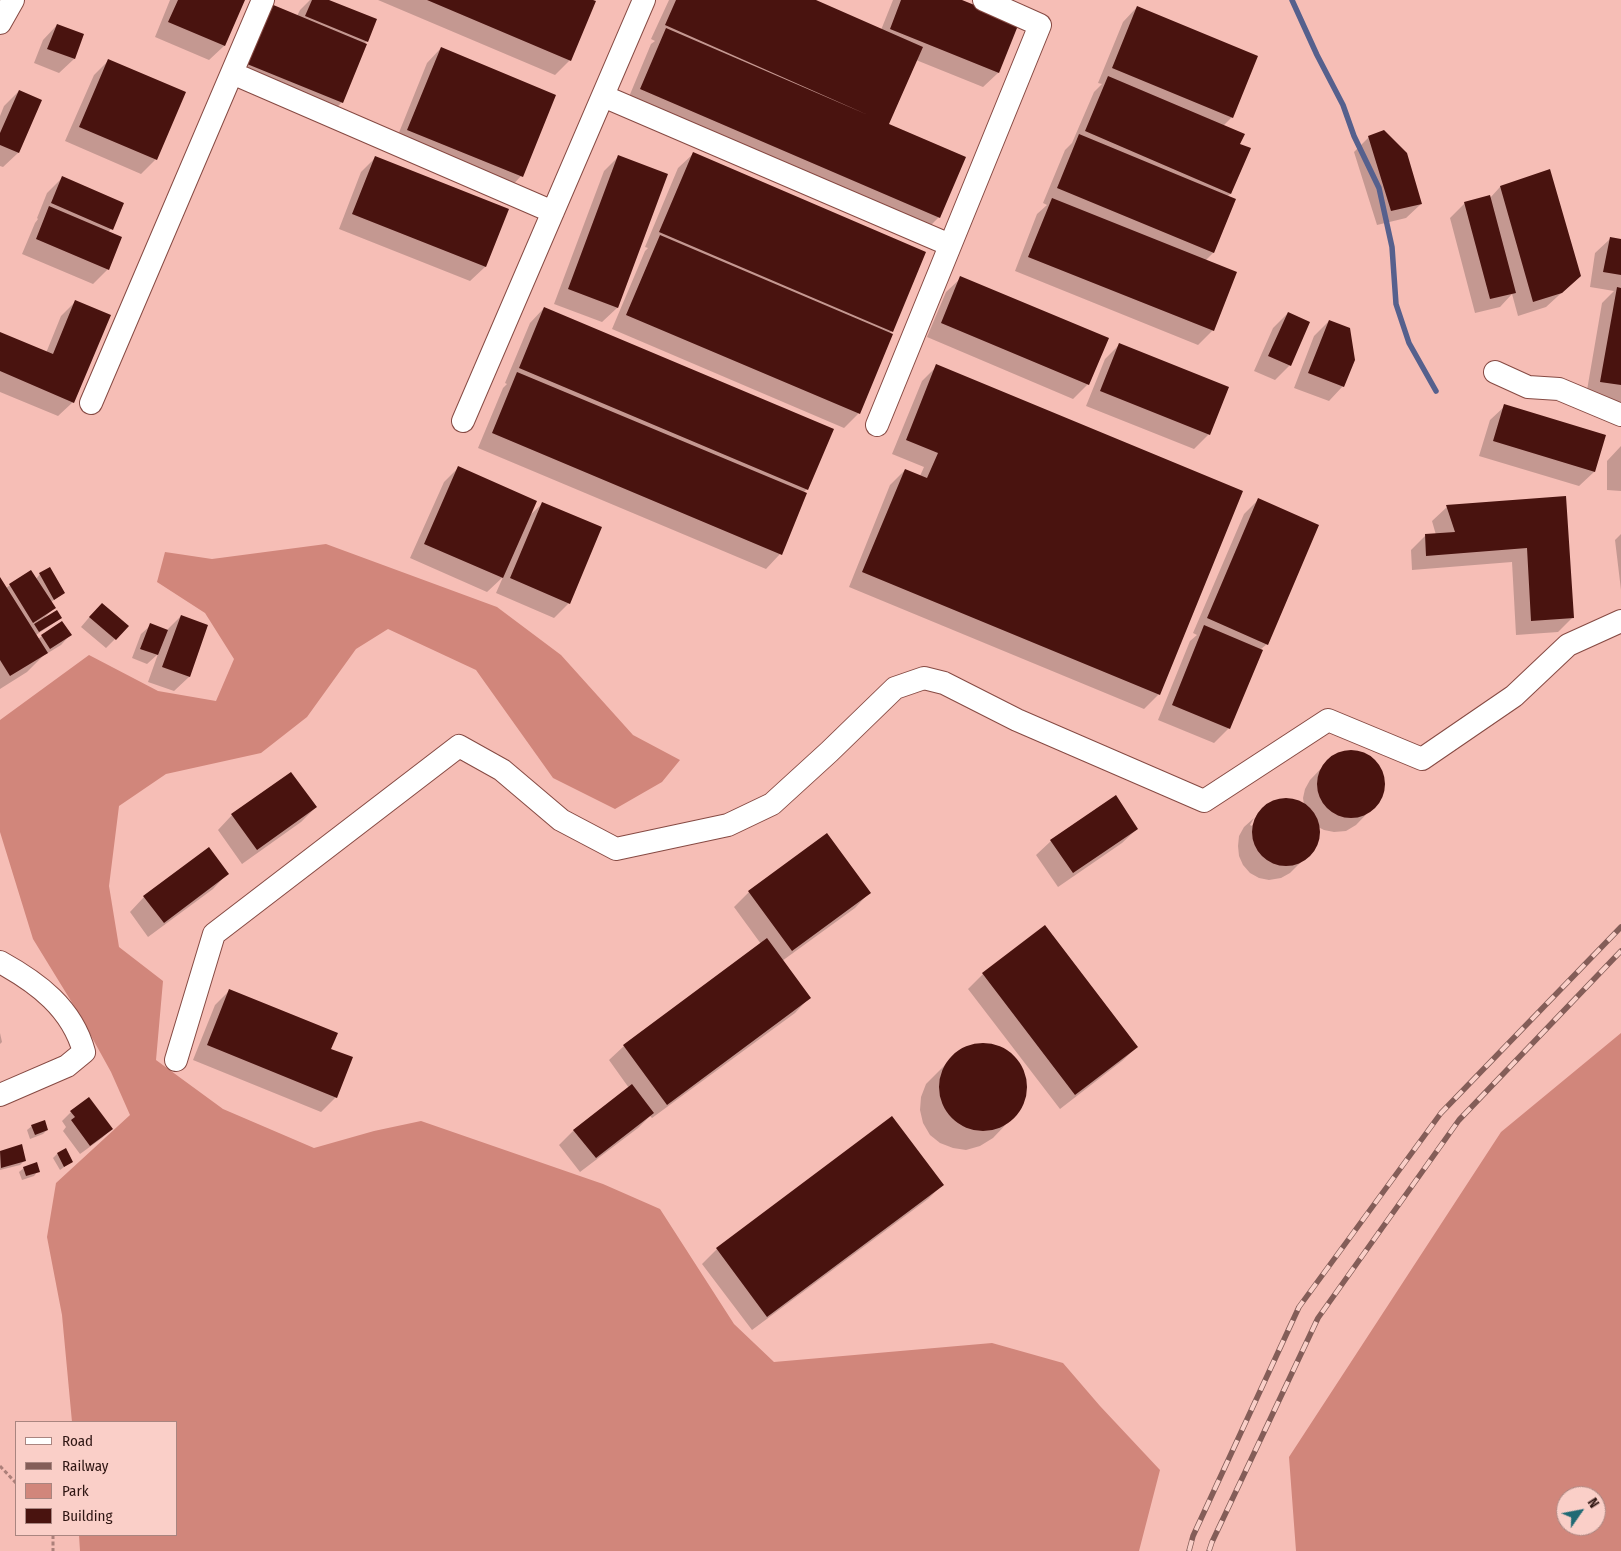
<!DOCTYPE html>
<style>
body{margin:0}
#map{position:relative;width:1621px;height:1551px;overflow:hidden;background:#f6beb6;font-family:"Fira Sans Condensed",sans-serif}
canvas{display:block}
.legend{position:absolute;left:15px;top:1421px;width:162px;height:115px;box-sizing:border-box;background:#facfc8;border:1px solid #a98580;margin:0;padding:6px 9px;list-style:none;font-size:15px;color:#2f1613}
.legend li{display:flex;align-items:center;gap:10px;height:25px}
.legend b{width:25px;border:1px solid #a98580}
.north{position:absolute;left:1556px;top:1486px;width:50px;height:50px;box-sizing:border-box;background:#facfc8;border:1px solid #a98580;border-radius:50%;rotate:57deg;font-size:14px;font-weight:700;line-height:20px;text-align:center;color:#2f1613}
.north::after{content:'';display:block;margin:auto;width:18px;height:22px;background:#206a74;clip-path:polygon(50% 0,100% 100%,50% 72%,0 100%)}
</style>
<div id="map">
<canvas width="1621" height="1551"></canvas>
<ul class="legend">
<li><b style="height:6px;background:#fff"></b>Road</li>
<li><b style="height:6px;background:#845d58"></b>Railway</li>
<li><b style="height:14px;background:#d1867b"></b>Park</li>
<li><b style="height:14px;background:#49130f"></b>Building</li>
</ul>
<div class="north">N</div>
</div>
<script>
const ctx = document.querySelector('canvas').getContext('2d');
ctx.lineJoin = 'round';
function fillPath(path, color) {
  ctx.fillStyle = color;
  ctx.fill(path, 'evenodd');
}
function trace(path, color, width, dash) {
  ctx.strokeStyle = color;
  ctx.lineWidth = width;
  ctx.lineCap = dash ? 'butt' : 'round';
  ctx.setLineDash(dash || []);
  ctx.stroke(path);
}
const green = new Path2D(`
 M 326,544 L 497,607 L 561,655 L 633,735 L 680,760 L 662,782 L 615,809 L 553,778 L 476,670 L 388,629 L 356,649 L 307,717 L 261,753 L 166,774 L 119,806 L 109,886 L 119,947 L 163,981 L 156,1060 L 223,1109 L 314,1148 L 374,1131 L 421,1121 L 603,1184 L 660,1209 L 734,1324 L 774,1362 L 992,1343 L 1063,1363 L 1100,1406 L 1160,1470 L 1139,1551 L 80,1551 L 79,1535 L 176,1535 L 176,1422 L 72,1422 L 62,1315 L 47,1237 L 56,1183 L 130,1115 L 111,1072 L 79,1014 L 33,939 L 0,832 L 0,720 L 89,655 L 158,691 L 216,701 L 234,659 L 205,613 L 157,582 L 165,552 L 212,559 Z
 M 1621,1033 L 1621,1551 L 1296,1551 L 1289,1457 L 1501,1132 ZM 1566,1496 L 1596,1496 L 1596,1526 L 1566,1526 Z`);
const shadow = new Path2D(`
 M 170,0 L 243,0 L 224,46 L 209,60 L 155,37 Z
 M 310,0 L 326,0 L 367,41 L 364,44 L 342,102 L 328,117 L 233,78 L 257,20 L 297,16 L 300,10 Z
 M 378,0 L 594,0 L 570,60 L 555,75 Z
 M 669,0 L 813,0 L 881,30 L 893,0 L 959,0 L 1017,24 L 998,73 L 983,87 L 916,60 L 887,125 L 964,158 L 939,217 L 924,232 L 626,104 L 651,44 L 655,41 L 651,39 Z
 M 1137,7 L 1232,117 L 1223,126 L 1239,145 L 1249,149 L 1230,194 L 1227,197 L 1213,253 L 1205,261 L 1213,330 L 1198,345 L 1015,271 L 1037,214 L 1047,205 L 1043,203 L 1065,150 L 1072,143 L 1094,92 L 1102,84 L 1098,83 L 1123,22 Z
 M 57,25 L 74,59 L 59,73 L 34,63 L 43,40 Z
 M 441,48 L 521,176 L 507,191 L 394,145 L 427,63 Z
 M 109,60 L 156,159 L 141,174 L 65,141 L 94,75 Z
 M 19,91 L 40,101 L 18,153 L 3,167 L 0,166 L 0,116 L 4,106 Z
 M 1369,137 L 1421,204 L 1406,218 L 1377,225 L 1354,152 Z
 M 693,154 L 892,331 L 889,334 L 892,335 L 858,414 L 844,428 L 612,329 L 645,251 L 648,248 L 645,247 L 678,168 Z
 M 376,157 L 507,210 L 485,267 L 470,281 L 339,229 L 361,172 Z
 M 618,157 L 666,175 L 617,308 L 602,322 L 554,304 L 604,171 Z
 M 1549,171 L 1580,276 L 1546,307 L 1518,316 L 1512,294 L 1500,307 L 1475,313 L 1450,218 L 1465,203 L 1490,198 L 1500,187 Z
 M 62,178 L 111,229 L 108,232 L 108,269 L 93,284 L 22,254 L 35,223 L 38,219 L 37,218 L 47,193 Z
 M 1610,239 L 1621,241 L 1621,402 L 1586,396 L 1602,303 L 1614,291 L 1590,287 L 1595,253 Z
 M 961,278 L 1088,384 L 1073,399 L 927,337 L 946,292 Z
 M 76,301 L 73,402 L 58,416 L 0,392 L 0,333 L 46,353 L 61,316 Z
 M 544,308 L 807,489 L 803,493 L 780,554 L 766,569 L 478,448 L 503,388 L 507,384 L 505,383 L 530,323 Z
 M 1288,313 L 1290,365 L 1275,380 L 1254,371 L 1273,328 Z
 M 1329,321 L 1343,386 L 1329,401 L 1294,388 L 1314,336 Z
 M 1119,345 L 1209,434 L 1194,449 L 1086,406 L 1105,359 Z
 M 937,366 L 1159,694 L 1144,709 L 849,587 L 890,485 L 905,470 L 920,476 L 924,467 L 892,454 L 922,381 Z
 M 1505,406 L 1604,436 L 1594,472 L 1579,486 L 1479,456 L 1490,420 Z
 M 1621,446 L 1621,491 L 1607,490 L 1607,461 Z
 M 459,467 L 528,517 L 542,504 L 569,603 L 554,618 L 496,593 L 503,577 L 487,592 L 410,558 L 444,482 Z
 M 1565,497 L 1573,617 L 1558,632 L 1516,635 L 1512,562 L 1412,570 L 1411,550 L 1426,535 L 1436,535 L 1432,521 L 1447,507 Z
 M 1258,500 L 1267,644 L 1261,649 L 1229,728 L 1214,743 L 1158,720 L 1190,641 L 1197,635 L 1193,633 L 1244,514 Z
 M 1621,534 L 1621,590 L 1615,540 Z
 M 31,571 L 36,579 L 40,574 L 64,593 L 51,602 L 54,608 L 45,617 L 61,618 L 36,635 L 38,639 L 42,636 L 70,635 L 61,645 L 43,656 L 27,672 L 0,689 L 0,579 L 6,588 Z
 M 92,614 L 115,639 L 106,648 L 81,627 Z
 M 181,616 L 207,626 L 189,677 L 174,691 L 148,682 L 158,654 L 147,664 L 132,658 L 141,634 L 151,625 L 166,631 Z
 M 1352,751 L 1363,754 L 1373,760 L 1380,769 L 1384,780 L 1383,791 L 1379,801 L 1356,825 L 1346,831 L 1334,832 L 1324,830 L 1318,827 L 1318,839 L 1314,849 L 1290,873 L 1281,878 L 1269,880 L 1259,878 L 1250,873 L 1243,865 L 1239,856 L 1238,846 L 1239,836 L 1244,827 L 1254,818 L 1250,825 L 1252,826 L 1258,816 L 1256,816 L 1267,805 L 1276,800 L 1287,799 L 1298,801 L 1304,805 L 1303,798 L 1305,789 L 1310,780 L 1332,757 L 1341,752 Z
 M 316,807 L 301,822 L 242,864 L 218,830 L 232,815 Z
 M 1137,829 L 1122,843 L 1058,887 L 1036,855 L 1051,841 Z
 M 827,835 L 869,893 L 855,908 L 782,961 L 809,998 L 795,1013 L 652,1118 L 650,1116 L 638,1128 L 580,1172 L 559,1145 L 574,1130 L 629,1088 L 609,1060 L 624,1046 L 761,944 L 734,907 L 749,892 Z
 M 227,874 L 213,889 L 148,937 L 130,912 L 144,897 Z
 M 1045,927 L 1137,1047 L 1122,1061 L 1060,1109 L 968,989 L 983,974 Z
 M 229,991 L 330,1049 L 336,1097 L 321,1112 L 193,1060 L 215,1005 Z
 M 0,1033 L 2,1042 L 0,1044 Z
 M 980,1044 L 995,1045 L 1008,1052 L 1018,1062 L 1025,1076 L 1026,1091 L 1022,1105 L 1013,1117 L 993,1138 L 980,1146 L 966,1150 L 953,1148 L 940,1143 L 930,1135 L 923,1123 L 920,1110 L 921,1097 L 926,1084 L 956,1054 L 967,1047 Z
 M 71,1112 L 111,1129 L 102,1138 L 80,1154 L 63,1131 L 66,1127 L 62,1121 Z
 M 892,1118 L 942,1185 L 928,1199 L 752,1330 L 702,1264 L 717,1249 Z
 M 32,1126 L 47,1130 L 43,1134 L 30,1139 L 27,1130 Z
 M 21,1146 L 25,1160 L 20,1165 L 0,1170 L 0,1152 Z
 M 57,1154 L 71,1162 L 60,1170 L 53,1158 Z
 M 24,1168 L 38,1171 L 34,1176 L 22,1180 L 19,1172 Z`);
const stream = new Path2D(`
 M 1292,0 L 1317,55 L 1343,105 L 1354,136 L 1379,188 L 1392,247 L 1396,304 L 1409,343 L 1436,391`);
const building = new Path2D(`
 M 178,0 L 245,0 L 225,46 L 168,22 Z
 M 312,0 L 329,0 L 377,19 L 368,42 L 305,16 Z
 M 427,0 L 593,0 L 596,1 L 571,61 Z
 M 676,0 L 816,0 L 923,47 L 889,124 L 966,157 L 940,218 L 640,89 L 666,28 L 868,115 L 665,25 Z
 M 901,0 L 962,0 L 1019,23 L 999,73 L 890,29 Z
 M 271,4 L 367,44 L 343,103 L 247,64 Z
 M 1137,6 L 1258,56 L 1233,118 L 1112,68 Z
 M 57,24 L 84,34 L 75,59 L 47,49 Z
 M 441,47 L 556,95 L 523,177 L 407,130 Z
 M 108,59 L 186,92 L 157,160 L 79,127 Z
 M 1108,76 L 1245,134 L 1240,144 L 1251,148 L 1231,194 L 1085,131 Z
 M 19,90 L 42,100 L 19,153 L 0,145 L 0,133 Z
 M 1384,130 L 1407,153 L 1422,204 L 1391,211 L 1368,136 Z
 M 1079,134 L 1236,199 L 1214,253 L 1057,188 Z
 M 693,152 L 926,252 L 893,332 L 659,232 Z
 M 618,155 L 668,174 L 618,308 L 568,289 Z
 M 375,156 L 509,209 L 486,267 L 352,214 Z
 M 1550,169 L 1581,276 L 1562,293 L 1533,302 L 1500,186 Z
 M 62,176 L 124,203 L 113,230 L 51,203 Z
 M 1490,195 L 1516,293 L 1490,299 L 1464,202 Z
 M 1052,198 L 1237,272 L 1214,331 L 1028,257 Z
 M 49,206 L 122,237 L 109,270 L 36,239 Z
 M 660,235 L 893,334 L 860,414 L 626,315 Z
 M 1610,237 L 1621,239 L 1621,275 L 1603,272 Z
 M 960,276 L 1109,338 L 1089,385 L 941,323 Z
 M 1617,287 L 1621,288 L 1621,385 L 1600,382 Z
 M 75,300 L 111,315 L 74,403 L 0,371 L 0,332 L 53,354 Z
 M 544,307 L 834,429 L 808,490 L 519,368 Z
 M 1288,312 L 1310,322 L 1291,366 L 1268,356 Z
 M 1329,320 L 1350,328 L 1355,360 L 1344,387 L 1308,373 Z
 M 1119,343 L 1229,387 L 1210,435 L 1100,391 Z
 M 936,364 L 1243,491 L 1160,695 L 862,572 L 905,469 L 927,478 L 938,453 L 906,440 Z
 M 517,372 L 807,493 L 782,555 L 492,433 Z
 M 1504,404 L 1606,435 L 1595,472 L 1493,441 Z
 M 458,466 L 537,501 L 503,578 L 424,544 Z
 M 1566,496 L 1574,618 L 1531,621 L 1527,548 L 1426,556 L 1425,534 L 1455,532 L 1446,505 Z
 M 1258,498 L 1319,525 L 1268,645 L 1207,618 Z
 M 542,502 L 602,527 L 570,604 L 510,578 Z
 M 50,567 L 65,593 L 54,600 L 39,573 Z
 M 31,570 L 56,608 L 33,623 L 9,584 Z
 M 0,577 L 48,653 L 10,676 L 0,660 Z
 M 102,603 L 129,626 L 116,640 L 89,617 Z
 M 57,610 L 62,618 L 39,632 L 34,624 Z
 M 181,615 L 208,625 L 190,677 L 162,667 Z
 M 62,621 L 72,635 L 50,649 L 41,635 Z
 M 150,623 L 168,630 L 158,655 L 140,649 Z
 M 1204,625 L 1263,650 L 1230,729 L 1172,705 Z
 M1317 784a34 34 0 1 1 68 0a34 34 0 1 1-68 0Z
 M 291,772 L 317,807 L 257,850 L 231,814 Z
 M 1116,795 L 1138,829 L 1073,873 L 1050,840 Z
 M1252 832a34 34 0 1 1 68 0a34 34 0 1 1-68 0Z
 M 827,833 L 871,893 L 792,951 L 748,891 Z
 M 209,847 L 229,874 L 164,923 L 143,896 Z
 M 1045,925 L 1138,1047 L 1075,1095 L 982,973 Z
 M 767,938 L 811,998 L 667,1105 L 623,1045 Z
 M 229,989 L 338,1033 L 331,1049 L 353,1057 L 337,1098 L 207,1045 Z
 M939 1087a44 44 0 1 1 88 0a44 44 0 1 1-88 0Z
 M 632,1084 L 654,1113 L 596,1158 L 573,1130 Z
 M 89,1097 L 113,1129 L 90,1146 L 71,1120 L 75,1117 L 70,1111 Z
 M 892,1116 L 944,1185 L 767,1317 L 716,1248 Z
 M 45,1120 L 48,1130 L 35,1135 L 31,1125 Z
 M 22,1144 L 26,1161 L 1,1168 L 0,1151 Z
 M 66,1148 L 73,1162 L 64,1167 L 57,1153 Z
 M 37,1162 L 40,1172 L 26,1176 L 23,1167 Z`);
const path = new Path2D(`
 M 0,1466 L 16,1483
 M 53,1535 L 53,1551`);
const minor = new Path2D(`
 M 0,23 L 13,0
 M 232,73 L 553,212
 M 603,96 L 950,245
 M 1495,372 L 1528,387 L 1559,389 L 1621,415
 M 91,403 L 263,0
 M 463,421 L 644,0
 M 877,425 L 1040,25 L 984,0
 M 0,962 C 38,983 72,1008 84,1052 L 67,1066 L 0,1095
 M 176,1060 L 214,934 L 459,746 L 502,770 L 561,820 L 616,849 L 728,825 L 772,804 L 829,752 L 895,688 L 924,678 L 944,683 L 1017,720 L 1204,801 L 1328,720 L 1422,759 L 1514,696 L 1568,645 L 1621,621`);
const rail = new Path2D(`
 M 1189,1551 L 1193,1536 L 1299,1307 L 1441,1113 L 1621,927
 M 1209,1551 L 1212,1542 L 1318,1318 L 1459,1120 L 1621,951`);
fillPath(green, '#d1867b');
fillPath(shadow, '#0003');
trace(stream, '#56608d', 5.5);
fillPath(building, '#49130f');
trace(minor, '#864a43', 24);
trace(path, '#ac807a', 3, [4, 2.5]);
trace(minor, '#fff', 22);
trace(rail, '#845d58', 5.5);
trace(rail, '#facfc8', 4, [11]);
</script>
